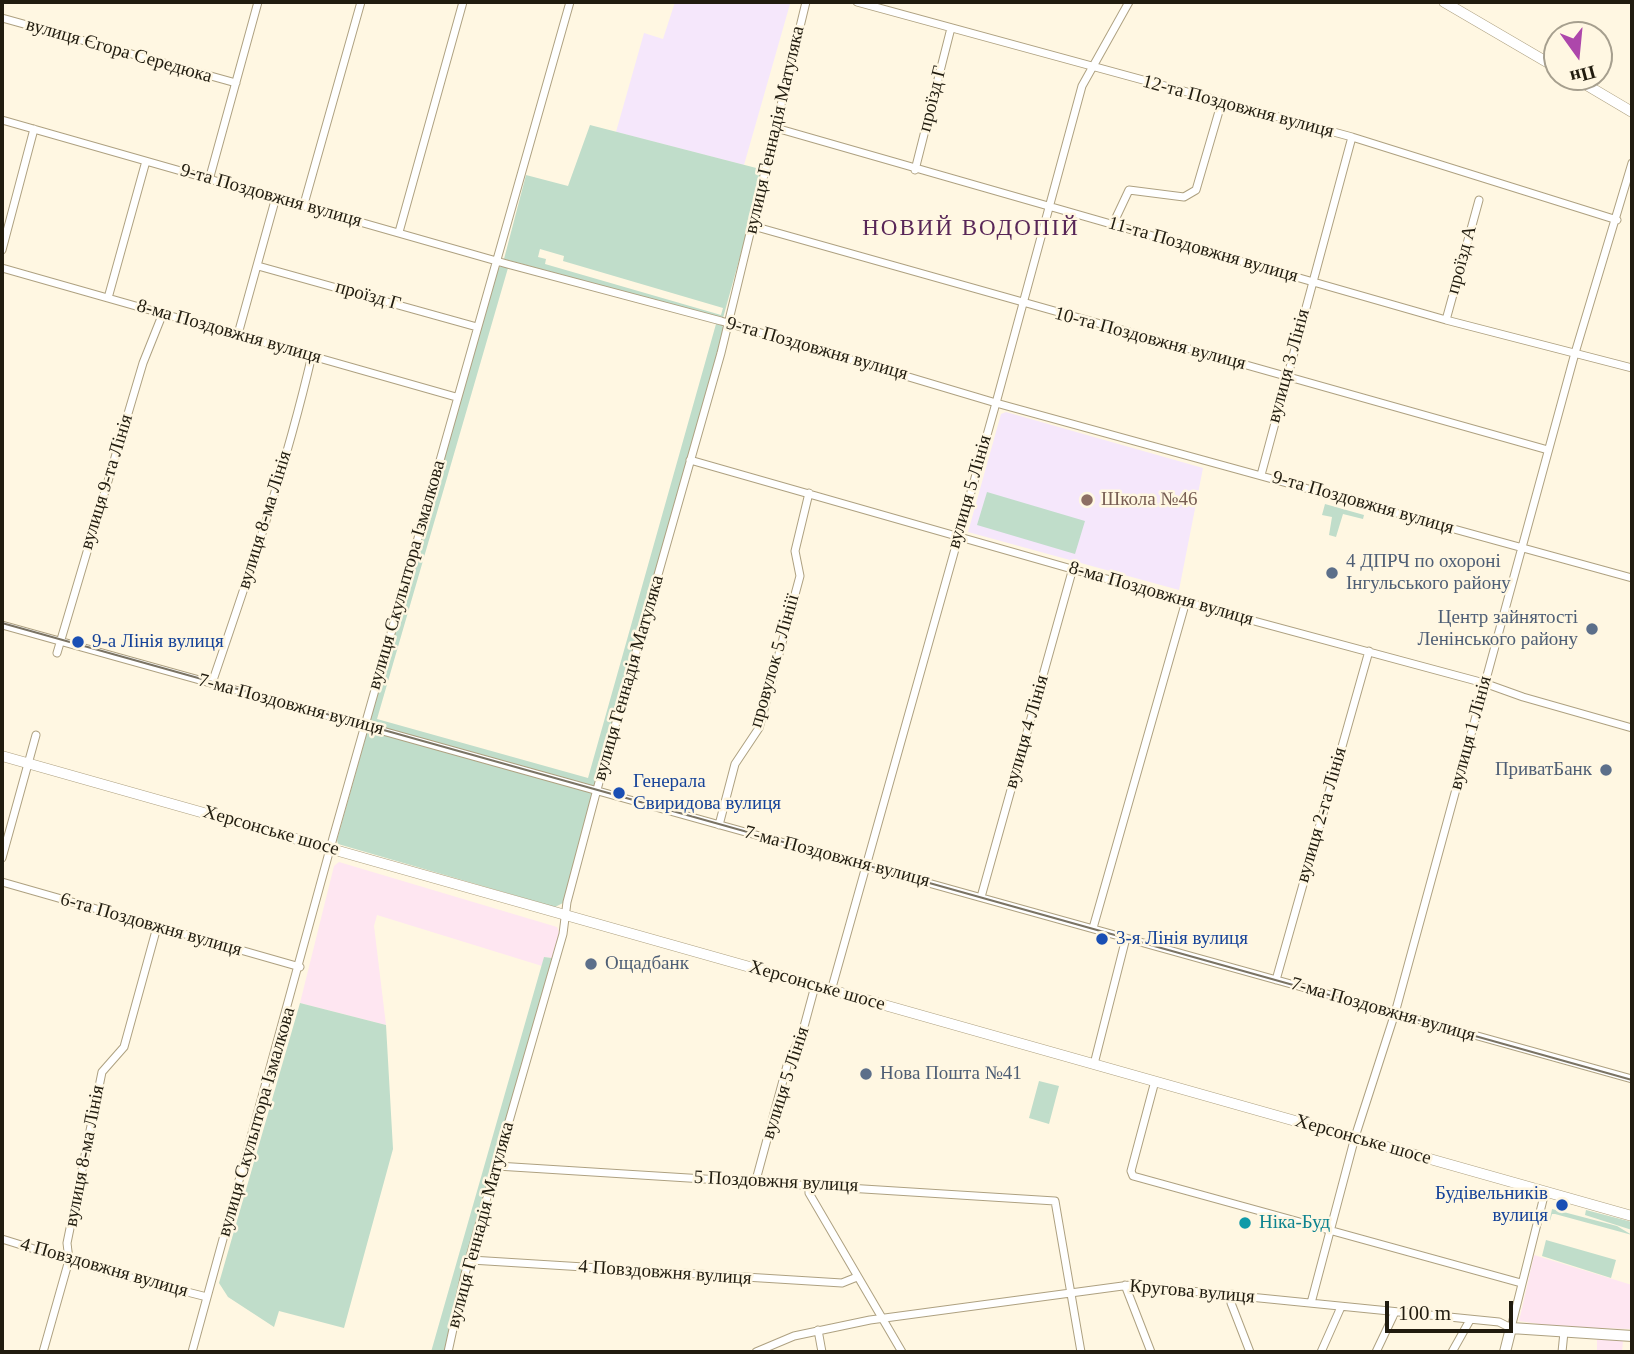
<!DOCTYPE html>
<meta charset="utf-8">
<style>
body{margin:0}
#map{position:relative;width:1634px;height:1354px;overflow:hidden;background:#fff7e2;font-family:"Times New Roman",serif}
canvas{display:block}
.frame{position:absolute;inset:0;border:4px solid #211c0f;pointer-events:none}
.north{position:absolute;left:1543px;top:21px;width:70px;height:70px;box-sizing:border-box;background:#fff7e2;border:2px solid #a69f8e;border-radius:50%;rotate:165deg;font-size:19px;font-weight:700;line-height:28px;text-align:center;color:#211c0f}
.north::after{content:'';display:block;margin:auto;width:24px;height:32px;background:#ad47ab;clip-path:polygon(50% 0,100% 100%,50% 72%,0 100%)}
.scale{position:absolute;left:1385px;top:1301px;width:128px;height:32px;box-sizing:border-box;border:4px solid #211c0f;border-top:0;padding-left:9px;font-size:21px;line-height:24px;white-space:nowrap;color:#211c0f;-webkit-text-stroke:5px #fff7e2;paint-order:stroke}
</style>
<div id="map">
<canvas width="1634" height="1354"></canvas>
<div class="frame"></div>
<div class="north">Пн</div>
<div class="scale">100 m</div>
</div>
<script>
const ctx = document.querySelector('canvas').getContext('2d');
ctx.lineJoin = 'round';
function fillPath(path, color) {
  ctx.fillStyle = color;
  ctx.fill(path, 'evenodd');
}
function trace(path, color, width, dash) {
  ctx.strokeStyle = color;
  ctx.lineWidth = width;
  ctx.lineCap = dash ? 'butt' : 'round';
  ctx.setLineDash(dash || []);
  ctx.stroke(path);
}
function label(font, color, halo, rows, align = 'center') {
  ctx.font = font + ' "Times New Roman",serif';
  ctx.lineWidth = 5;
  ctx.setLineDash([]);
  ctx.textBaseline = 'middle';
  ctx.strokeStyle = halo;
  ctx.fillStyle = color;
  for (const [text, x, y, turn = 0] of rows) {
    ctx.save();
    ctx.translate(x, y);
    ctx.rotate((+turn || 0) * Math.PI / 180);
    ctx.textAlign = isNaN(turn) ? turn : align;
    if (halo) ctx.strokeText(text, 0, 0);
    ctx.fillText(text, 0, 0);
    ctx.restore();
  }
}
const commercial = new Path2D(`
 M 339,862 L 557,927 L 560,934 L 552,958 L 544,957 L 542,966 L 377,915 L 374,926 L 386,1025 L 300,1003 L 334,866 Z
 M 1534,1255 L 1632,1285 L 1632,1329 L 1559,1327 L 1519,1321 Z
 M 1597,1339 L 1623,1341 L 1622,1352 L 1597,1352 Z`);
const education = new Path2D(`
 M 675,2 L 790,4 L 744,165 L 616,132 L 644,33 L 663,39 Z
 M 1006,412 L 1203,468 L 1179,590 L 968,532 L 1001,414 Z`);
const green = new Path2D(`
 M 590,125 L 764,170 L 723,318 L 504,259 L 526,175 L 568,186 ZM 540,249 L 564,256 L 563,261 L 723,308 L 721,315 L 545,264 L 546,259 L 538,257 Z
 M 503,266 L 508,268 L 377,719 L 588,778 L 716,324 L 722,325 L 724,330 L 563,903 L 555,907 L 338,844 L 337,840 L 497,268 Z
 M 987,492 L 1085,521 L 1075,554 L 977,525 Z
 M 1325,504 L 1364,515 L 1363,519 L 1343,514 L 1336,537 L 1329,535 L 1332,517 L 1322,515 Z
 M 544,957 L 552,958 L 463,1273 L 445,1350 L 431,1352 Z
 M 300,1003 L 386,1025 L 393,1149 L 344,1328 L 279,1311 L 274,1327 L 228,1297 L 219,1283 Z
 M 1039,1081 L 1059,1086 L 1049,1124 L 1029,1118 Z
 M 1552,1209 L 1617,1226 L 1632,1235 L 1555,1214 L 1552,1214 L 1549,1224 Z
 M 1586,1210 L 1632,1222 L 1632,1230 L 1585,1215 Z
 M 1546,1240 L 1616,1260 L 1611,1278 L 1542,1256 Z`);
const street = new Path2D(`
 M 857,2 L 1352,137 L 1617,220
 M 2,18 L 236,83
 M 2,120 L 507,264 L 721,321 L 996,403 L 1632,578
 M 776,128 L 1446,320 L 1632,368
 M 915,170 L 951,28
 M 209,180 L 258,2
 M 304,204 L 361,2
 M 1113,224 L 1129,190 L 1184,197 L 1196,190 L 1222,101
 M 753,226 L 1548,450
 M 399,232 L 463,2
 M 2,250 L 34,129
 M 258,266 L 477,327
 M 2,268 L 456,397
 M 108,298 L 146,161
 M 1446,320 L 1479,200
 M 238,334 L 276,197
 M 690,460 L 1254,621 L 1484,683 L 1523,697 L 1632,728
 M 1261,475 L 1352,137
 M 2,625 L 1632,1079
 M 57,653 L 143,363 L 163,313
 M 212,683 C 249,575 286,467 312,355
 M 719,825 L 735,764 L 759,728 L 800,576 L 795,551 L 809,493
 M 2,858 L 36,735
 M 2,882 L 300,967
 M 981,897 L 1073,568
 M 1093,928 L 1186,601
 M 1276,980 L 1369,651
 M 831,991 L 996,403 L 1082,86 L 1129,2
 M 1094,1064 L 1126,938
 M 1155,1081 L 1131,1171 L 1133,1176 L 1521,1283
 M 497,1166 L 1055,1201 L 1081,1352
 M 756,1180 L 788,1062 L 802,1034 L 815,986
 M 809,1183 L 809,1193 L 902,1352
 M 2,1239 L 108,1272 L 207,1297
 M 471,1260 L 842,1283 L 857,1277
 M 1125,1285 L 1151,1352
 M 1232,1294 L 1231,1303 L 1250,1352
 M 1311,1303 L 1355,1137 L 1395,1013 L 1575,353 L 1632,163
 M 818,1330 L 822,1352
 M 43,1352 L 69,1260 L 67,1243 L 102,1072 L 124,1047 L 157,927
 M 192,1352 L 333,838 L 570,2
 M 448,1352 L 465,1274 L 563,934 L 567,902 L 596,793 L 721,353 L 806,2
 M 756,1352 L 794,1336 L 870,1320 L 1130,1285 L 1499,1322 L 1511,1328 L 1545,1192
 M 1321,1352 L 1341,1307
 M 1376,1352 L 1395,1312
 M 1452,1352 L 1470,1320
 M 1562,1352 L 1564,1332`);
const secondary = new Path2D(`
 M 1444,2 L 1557,68
 M 1573,77 L 1632,112
 M 2,756 L 1632,1216`);
const primary = new Path2D(`
 M 1505,1352 L 1511,1328 L 1632,1336`);
const tram = new Path2D(`
 M 2,623 L 1632,1080`);
const markers = [
 [1087,500,7,"#8d6e63"],
 [1332,573,7,"#5c6f8a"],
 [1592,629,7,"#5c6f8a"],
 [78,642,7,"#1a4fb4"],
 [1606,770,7,"#5c6f8a"],
 [619,793,7,"#1a4fb4"],
 [1102,939,7,"#1a4fb4"],
 [591,964,7,"#5c6f8a"],
 [866,1074,7,"#5c6f8a"],
 [1562,1205,7,"#1a4fb4"],
 [1245,1223,7,"#0f9aa8"]
];
const streetNames = [
 ["вулиця Єгора Середюка",119,51,16],
 ["проїзд Г",933,99,-76],
 ["12-та Поздовжня вулиця",1238,107,15],
 ["вулиця Геннадія Матуляка",775,130,-77],
 ["9-та Поздовжня вулиця",271,196,16],
 ["11-та Поздовжня вулиця",1203,250,16],
 ["проїзд А",1462,260,-75],
 ["проїзд Г",368,296,16],
 ["8-ма Поздовжня вулиця",229,332,16],
 ["10-та Поздовжня вулиця",1150,339,15],
 ["9-та Поздовжня вулиця",817,349,16],
 ["вулиця 3 Лінія",1289,366,-75],
 ["вулиця 9-та Лінія",107,482,-73],
 ["вулиця 5 Лінія",970,492,-74],
 ["9-та Поздовжня вулиця",1363,503,16],
 ["вулиця 8-ма Лінія",265,520,-73],
 ["вулиця Скульптора Ізмалкова",407,575,-74],
 ["8-ма Поздовжня вулиця",1161,594,16],
 ["провулок 5 Лініії",775,661,-74],
 ["вулиця Геннадія Матуляка",629,678,-74],
 ["7-ма Поздовжня вулиця",291,705,15],
 ["вулиця 4 Лінія",1027,732,-74],
 ["вулиця 1 Лінія",1471,733,-75],
 ["вулиця 2-га Лінія",1322,815,-74],
 ["Херсонське шосе",271,831,16],
 ["7-ма Поздовжня вулиця",837,857,15],
 ["6-та Поздовжня вулиця",151,925,16],
 ["Херсонське шосе",817,986,16],
 ["7-ма Поздовжня вулиця",1383,1010,16],
 ["вулиця 5 Лінія",786,1083,-72],
 ["вулиця Скульптора Ізмалкова",257,1122,-74],
 ["Херсонське шосе",1363,1140,16],
 ["вулиця 8-ма Лінія",85,1156,-79],
 ["5 Поздовжня вулиця",776,1182,3],
 ["вулиця Геннадія Матуляка",481,1225,-75],
 ["4 Повздовжня вулиця",104,1268,16],
 ["4 Повздовжня вулиця",665,1273,4],
 ["Кругова вулиця",1192,1292,5]
];
const educationNames = [
 ["Школа №46",1101,500]
];
const serviceNames = [
 ["4 ДПРЧ по охороні",1346,562],
 ["Інгульського району",1346,584],
 ["Центр зайнятості",1578,618,"right"],
 ["Ленінського району",1578,640,"right"],
 ["ПриватБанк",1592,770,"right"],
 ["Ощадбанк",605,964],
 ["Нова Пошта №41",880,1074]
];
const transitNames = [
 ["9-а Лінія вулиця",92,642],
 ["Генерала",633,782],
 ["Свиридова вулиця",633,804],
 ["3-я Лінія вулиця",1116,939],
 ["Будівельників",1548,1194,"right"],
 ["вулиця",1548,1216,"right"]
];
const cultureNames = [
 ["Ніка-Буд",1259,1223]
];
const quarterNames = [
 ["НОВИЙ ВОДОПІЙ",971,229]
];
fillPath(commercial, '#fee6f1');
fillPath(education, '#f5e7fb');
fillPath(green, '#c0ddca');
trace(street, '#aea181', 9);
trace(secondary, '#aea181', 11);
trace(primary, '#aea181', 12);
trace(street, '#fff', 7);
trace(secondary, '#fff', 10);
trace(primary, '#fff', 10);
trace(tram, '#7a7363', 2);
for (const [x, y, r, color] of markers) {
  const dot = new Path2D();
  dot.arc(x, y, r, 0, 2 * Math.PI);
  ctx.fillStyle = color;
  ctx.fill(dot);
  trace(dot, '#fff7e2', 2.5);
}
label('19px', '#211c0f', '#fff7e2', streetNames);
label('19px', '#785e54', '#fff7e2', educationNames, 'left');
label('19px', '#4e5e75', '#fff7e2', serviceNames, 'left');
label('19px', '#164399', '#fff7e2', transitNames, 'left');
label('19px', '#0d838f', '#fff7e2', cultureNames, 'left');
ctx.letterSpacing = '2px';
label('23px', '#582657', '#fff7e2', quarterNames);
ctx.letterSpacing = '0px';
</script>
